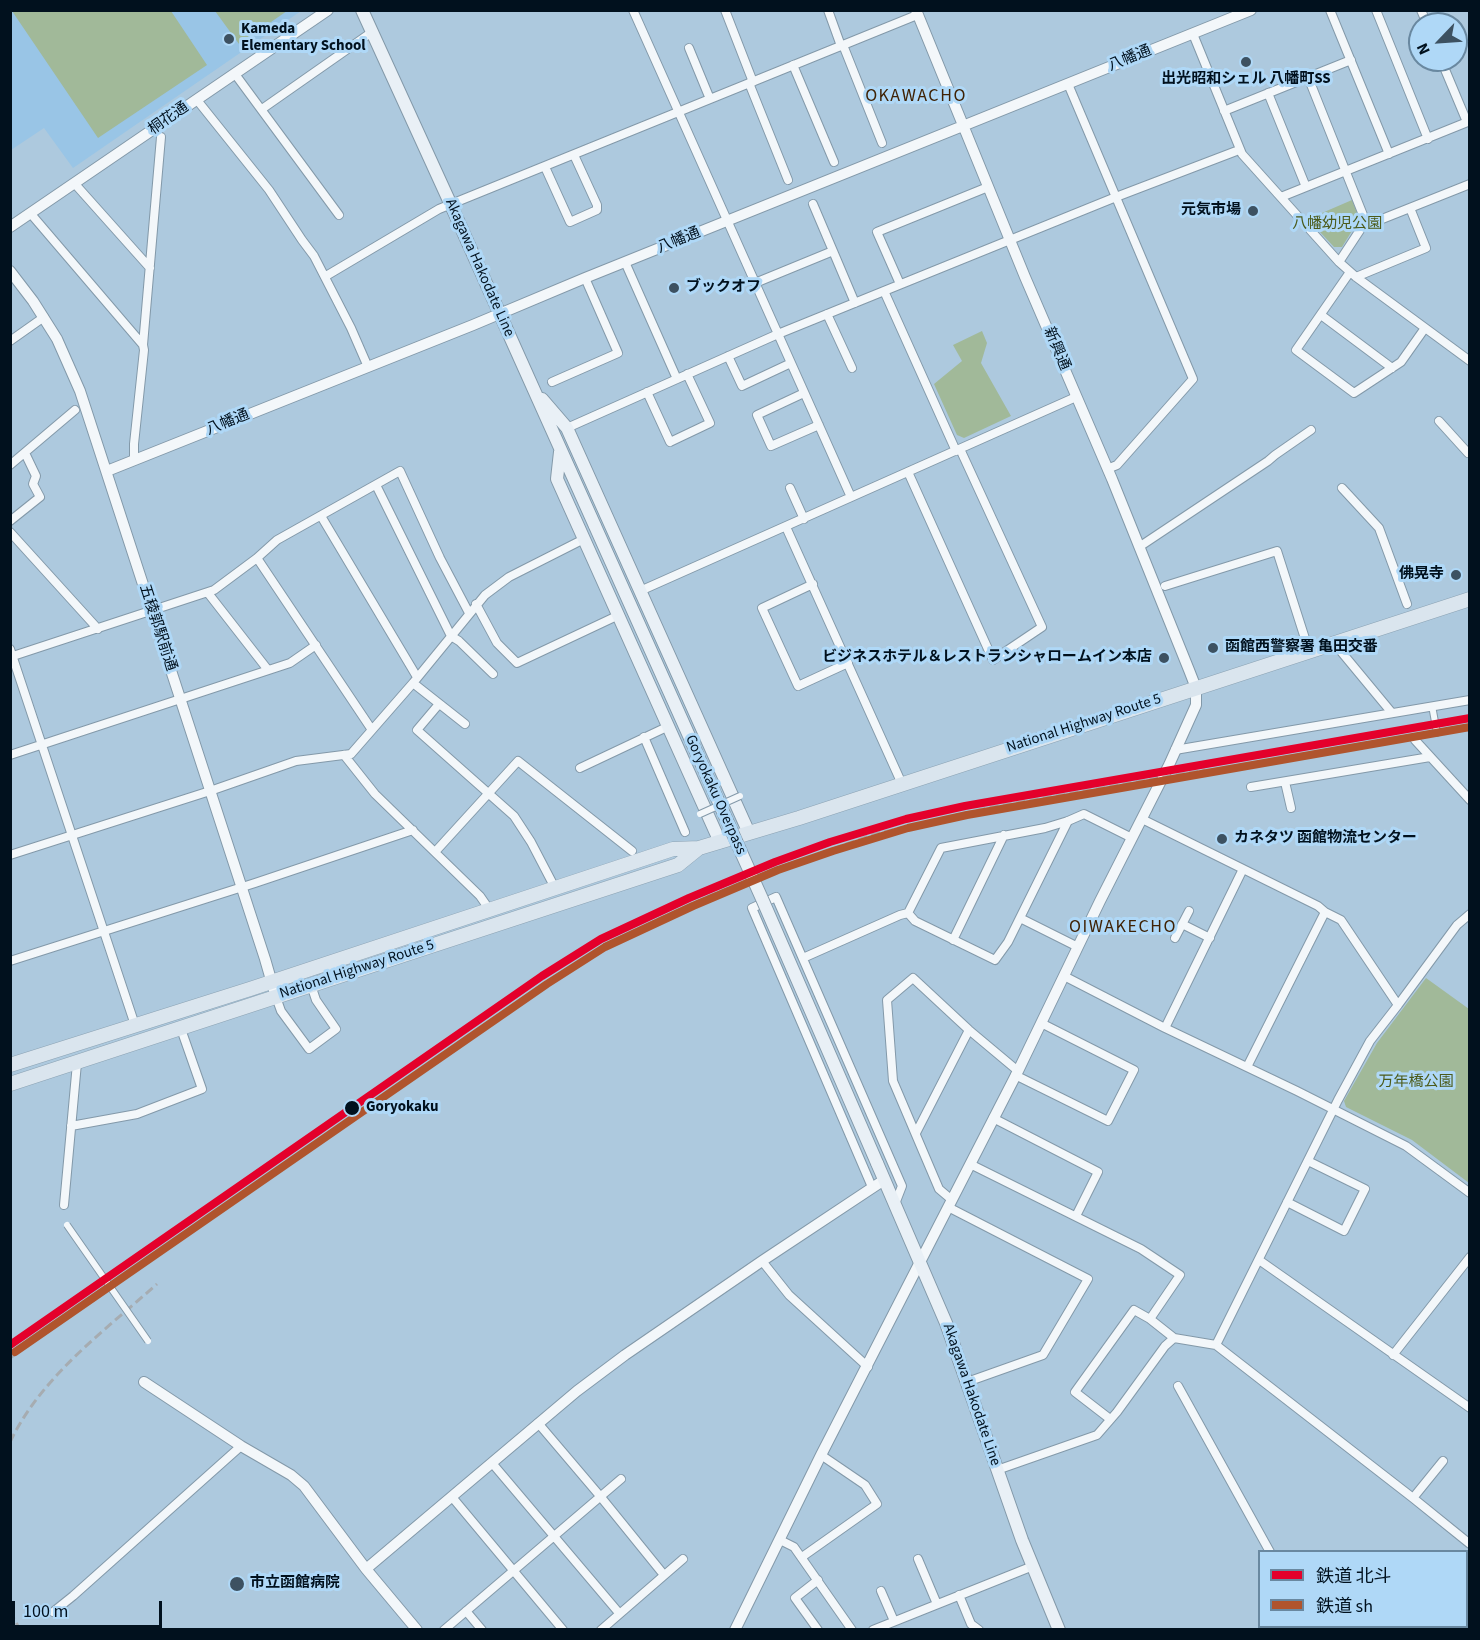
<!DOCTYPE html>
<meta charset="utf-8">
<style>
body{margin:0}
#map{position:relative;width:1480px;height:1640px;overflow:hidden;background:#adc9de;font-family:"Source Sans 3","Noto Sans JP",sans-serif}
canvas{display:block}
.frame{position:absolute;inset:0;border:12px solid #01111e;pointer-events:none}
.legend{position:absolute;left:1258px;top:1550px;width:210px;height:78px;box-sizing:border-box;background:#afd8f7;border:2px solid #6988a0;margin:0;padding:8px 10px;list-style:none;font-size:18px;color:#01111e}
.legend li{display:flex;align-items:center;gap:12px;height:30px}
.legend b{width:30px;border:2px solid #6988a0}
.north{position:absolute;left:1408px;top:12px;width:60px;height:60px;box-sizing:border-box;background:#afd8f7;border:2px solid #6988a0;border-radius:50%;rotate:245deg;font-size:16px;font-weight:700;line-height:24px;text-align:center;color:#01111e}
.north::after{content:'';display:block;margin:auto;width:21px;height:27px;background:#3d5161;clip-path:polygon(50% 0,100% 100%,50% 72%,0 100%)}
.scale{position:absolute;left:12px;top:1601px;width:150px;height:27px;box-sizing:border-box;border:3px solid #01111e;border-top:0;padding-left:8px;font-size:18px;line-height:21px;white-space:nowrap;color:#01111e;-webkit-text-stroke:4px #afd8f7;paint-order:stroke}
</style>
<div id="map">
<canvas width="1480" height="1640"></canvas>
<div class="frame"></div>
<ul class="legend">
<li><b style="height:8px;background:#e4002b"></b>鉄道 北斗</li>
<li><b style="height:8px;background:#b0542d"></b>鉄道 sh</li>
</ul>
<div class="north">N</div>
<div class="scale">100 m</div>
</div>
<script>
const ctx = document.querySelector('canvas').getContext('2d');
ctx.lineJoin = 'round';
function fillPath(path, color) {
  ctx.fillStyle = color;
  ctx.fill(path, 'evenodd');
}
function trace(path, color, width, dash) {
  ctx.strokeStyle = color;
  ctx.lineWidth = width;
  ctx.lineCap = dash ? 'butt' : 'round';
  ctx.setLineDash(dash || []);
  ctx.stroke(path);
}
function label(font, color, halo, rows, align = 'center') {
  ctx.font = font + ' "Source Sans 3","Noto Sans JP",sans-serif';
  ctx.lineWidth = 6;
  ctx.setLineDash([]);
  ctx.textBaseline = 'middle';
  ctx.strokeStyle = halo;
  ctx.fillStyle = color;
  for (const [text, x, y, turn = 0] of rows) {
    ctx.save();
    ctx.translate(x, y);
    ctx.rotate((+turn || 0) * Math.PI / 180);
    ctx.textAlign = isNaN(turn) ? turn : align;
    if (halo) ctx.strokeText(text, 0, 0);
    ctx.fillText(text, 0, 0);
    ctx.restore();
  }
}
const built = new Path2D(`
 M 11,11 L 301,11 L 73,168 L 44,128 L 11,150 Z`);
const green = new Path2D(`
 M 12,11 L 171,11 L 207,65 L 98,138 Z
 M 215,11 L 287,11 L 239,44 Z
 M 1352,200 L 1358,215 L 1358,221 L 1342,247 L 1334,247 L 1308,219 Z
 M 982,331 L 987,343 L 981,363 L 1011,416 L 964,438 L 957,435 L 934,384 L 962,361 L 953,345 Z
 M 1426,978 L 1469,1009 L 1469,1183 L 1412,1140 L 1346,1107 L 1344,1101 L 1377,1043 Z`);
const pedestrian = new Path2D(`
 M 1433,711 L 1437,733`);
const minor = new Path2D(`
 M 633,10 L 851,497
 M 725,10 L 753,82
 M 828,10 L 841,46
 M 1330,10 L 1389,154
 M 1376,10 L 1428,139
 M 1421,10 L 1427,24
 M 1193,34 L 1242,154 L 1339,262 L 1356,277 L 1470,361
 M 843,45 L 882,143
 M 689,48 L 710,99
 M 1441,60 L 1467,122
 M 793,65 L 834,162
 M 235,74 L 339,215
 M 1308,77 L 1367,225
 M 749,83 L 788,180
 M 1068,84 L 1193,379 L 1117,465 L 1107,469
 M 1268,93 L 1306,187
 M 197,100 L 269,190 L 302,240 L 314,256 L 351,328 L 368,367
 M 262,109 L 372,32
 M 1224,111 L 1351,60
 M 545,167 L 570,222 L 597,210 L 597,205 L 574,155
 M 75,184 L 150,268
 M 1281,197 L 1470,121
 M 813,204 L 833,251
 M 31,214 L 143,345
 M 625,262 L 677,379
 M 1339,262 L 1362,227 L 1470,184
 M 1350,272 L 1296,350 L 1354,393 L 1401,362 L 1425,328
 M 326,276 L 439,209 L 917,15
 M 1356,277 L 1426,248 L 1410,208
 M 755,283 L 833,251 L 855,303
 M 900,284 L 877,232 L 988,187
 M 884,291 L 956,451
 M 827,314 L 852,368
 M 1321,315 L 1392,368
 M 10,341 L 44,317
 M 728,356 L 742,386 L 791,363
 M 552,382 L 618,353 L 585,278
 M 647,392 L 670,442 L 710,423 L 687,374
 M 804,393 L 757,415 L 771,446 L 819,425
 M 1439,421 L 1468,453
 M 567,428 L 778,334 L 1116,197 L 1239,150
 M 134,460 L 134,444 L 144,350 L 143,345 L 161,137
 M 10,465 L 75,410
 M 908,472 L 993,660 L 1042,627 L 960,449
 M 376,485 L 451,636 L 459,641 L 493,674
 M 790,488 L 804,519
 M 1342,488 L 1379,528 L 1407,604
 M 321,516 L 417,677
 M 10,521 L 40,497 L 33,484 L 36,476 L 25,453
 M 786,527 L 902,784
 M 10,532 L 98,629
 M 1139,547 L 1268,461 L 1275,455 L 1311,430
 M 257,558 L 372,730
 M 813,584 L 762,608 L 798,686 L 848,663
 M 1165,586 L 1277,551 L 1309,651
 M 640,591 L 1076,397
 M 208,593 L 268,670
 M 476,604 L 497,643 L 517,663 L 619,615
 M 1334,643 L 1392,713
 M 10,649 L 135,1025
 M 10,657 L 214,590 L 257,558 L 277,540 L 400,471 L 440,558 L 469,613
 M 413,683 L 465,724
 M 439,704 L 417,730 L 514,816 L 531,842 L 555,888
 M 644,737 L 685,832
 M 1415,740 L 1470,800
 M 1175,750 L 1470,700
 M 10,755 L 290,663 L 316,645
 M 344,755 L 375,794 L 480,896 L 489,909
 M 580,768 L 669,726
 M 1285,782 L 1291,808
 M 1251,787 L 1430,757
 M 1142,819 L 1318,906 L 1325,912 L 1341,920 L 1398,1005 L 1370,1041 L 1338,1100 L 1216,1345
 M 435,852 L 518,761 L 632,851
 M 10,855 L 210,791 L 296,761 L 351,754 L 413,683 L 485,595 L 509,577 L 584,539
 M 908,913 L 915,921 L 995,960 L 1008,942 L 1068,821
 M 1020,918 L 1078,947
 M 1182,924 L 1210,938
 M 1175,938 L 1189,911
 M 953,940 L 1004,835
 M 803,958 L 900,915 L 908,913 L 941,848 L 1045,828 L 1068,821 L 1084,814 L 1132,838
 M 10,961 L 255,883 L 413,830
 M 1064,976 L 1165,1028 L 1297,1091 L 1406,1146 L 1470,1193
 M 276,997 L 281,1011 L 309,1049 L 336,1029 L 316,1000 L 311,985
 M 1398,1005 L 1457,925 L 1470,914
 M 1165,1028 L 1243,869
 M 1247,1067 L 1325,912
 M 1015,1075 L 1108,1121 L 1134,1070 L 1041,1023
 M 993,1118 L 1098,1172 L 1076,1216
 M 71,1126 L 137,1114 L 202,1089 L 181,1029
 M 916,1133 L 969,1030
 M 970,1164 L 1141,1249 L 1180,1275 L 1150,1319
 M 872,1187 L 752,908 L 776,897 L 902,1186 L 895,1204
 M 952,1200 L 939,1189 L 893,1081 L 887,1000 L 913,978 L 969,1030 L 1018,1071
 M 1287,1202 L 1344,1231 L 1365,1189 L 1308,1161
 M 64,1205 L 77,1063
 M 948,1207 L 1088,1279 L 1043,1355 L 967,1382
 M 1259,1260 L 1470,1408
 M 762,1261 L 789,1295 L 868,1367
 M 1174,1338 L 1216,1345 L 1413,1498 L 1470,1544
 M 1393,1355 L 1470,1257
 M 1178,1386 L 1270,1552
 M 538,1423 L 600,1496 L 664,1575
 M 492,1463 L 619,1613
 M 997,1470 L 1097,1435 L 1117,1412 L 1165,1346 L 1174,1338 L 1150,1319 L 1134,1310 L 1075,1392 L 1110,1419
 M 452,1497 L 563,1630
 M 1413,1498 L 1443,1461
 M 780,1540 L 794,1547 L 852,1630
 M 802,1557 L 877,1504 L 865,1485 L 821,1455
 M 918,1559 L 937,1604
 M 818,1580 L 795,1598 L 818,1630
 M 881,1591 L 894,1621
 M 959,1595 L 971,1624 L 979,1630
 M 466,1611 L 482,1630
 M 53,1612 L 73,1596 L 241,1446
 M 1311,1626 L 1313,1630
 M 1358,1626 L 1361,1630
 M 444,1630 L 621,1479
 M 601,1630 L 683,1559
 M 873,1630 L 1033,1566`);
const tertiary = new Path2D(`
 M 10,227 L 328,10
 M 10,271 L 33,301 L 57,339 L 80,391 L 265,959 L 276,997
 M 107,471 L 473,325 L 585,278 L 1251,10
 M 144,1382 L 241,1446 L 291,1475 L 304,1486 L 366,1569 L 417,1630
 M 366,1569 L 577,1391 L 625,1355 L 762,1261 L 884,1180
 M 735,1630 L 821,1455 L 1018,1071 L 1100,901 L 1169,765 L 1196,705 L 1196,688 L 1189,670 L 1112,479 L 1025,277 L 916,10`);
const secondary = new Path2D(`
 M 362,10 L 451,205 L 595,526
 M 542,399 L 567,428 L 749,833
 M 560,452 L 557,479 L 720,842
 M 877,1163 L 946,1323 L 1022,1540 L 1059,1630`);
const trunk = new Path2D(`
 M 10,1065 L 250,989 L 643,859 L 673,849 L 699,848 L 799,818 L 1470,599
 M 10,1084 L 678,865 L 699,848`);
const rail = new Path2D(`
 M 10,1358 L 581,962 L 618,940 L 657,920 L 712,895 L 778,868 L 875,834 L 987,808 L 1205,770
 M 10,1442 C 42,1376 103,1332 157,1284
 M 10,1611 L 20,1630`);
const pedestrianBridge = new Path2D(`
 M 700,814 L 740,796
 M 67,1225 L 148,1341`);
const secondaryBridge = new Path2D(`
 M 595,526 L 763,901 L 877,1163`);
const rail1 = new Path2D(`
 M 10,1345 L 542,976 L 601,939 L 689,898 L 775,862 L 830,842 L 906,819 L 965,806 L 1470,718`);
const rail2 = new Path2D(`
 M 15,1352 L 547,984 L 605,947 L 693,906 L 778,870 L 833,851 L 908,828 L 967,815 L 1470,727`);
const markers = [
 [229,39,6,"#3d5161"],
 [1246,62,6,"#3d5161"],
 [1253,211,6,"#3d5161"],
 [674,288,6,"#3d5161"],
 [1456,575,6,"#3d5161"],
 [1213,648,6,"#3d5161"],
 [1164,658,6,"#3d5161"],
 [1222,839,6,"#3d5161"],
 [352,1108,8,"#01111e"],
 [237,1584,8,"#3d5161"]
];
const poiNames = [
 ["Kameda",241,30],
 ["Elementary School",241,47],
 ["出光昭和シェル 八幡町SS",1246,80,"center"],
 ["元気市場",1241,211,"right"],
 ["ブックオフ",686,288],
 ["佛晃寺",1444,575,"right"],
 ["函館西警察署 亀田交番",1225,648],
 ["ビジネスホテル＆レストランシャロームイン本店",1152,658,"right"],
 ["カネタツ 函館物流センター",1234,839],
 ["市立函館病院",250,1584]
];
const streetNames = [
 ["八幡通",1130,59,-22],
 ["桐花通",169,119,-35],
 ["八幡通",679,241,-22],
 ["Akagawa Hakodate Line",479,268,66],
 ["新興通",1056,349,67],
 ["八幡通",228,423,-22],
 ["五稜郭駅前通",157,628,72],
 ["National Highway Route 5",1084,724,-18],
 ["Goryokaku Overpass",715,795,66],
 ["National Highway Route 5",357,970,-18],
 ["Akagawa Hakodate Line",971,1395,71]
];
const parkNames = [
 ["八幡幼児公園",1337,225],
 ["万年橋公園",1416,1083]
];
const stopNames = [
 ["Goryokaku",366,1108]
];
const quarterNames = [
 ["OKAWACHO",916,97],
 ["OIWAKECHO",1123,928]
];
fillPath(built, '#99c5e6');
fillPath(green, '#a1b999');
trace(pedestrian, '#8399a9', 8);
trace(minor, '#8399a9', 10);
trace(tertiary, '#8399a9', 12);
trace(secondary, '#8399a9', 14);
trace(trunk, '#8ba2b3', 15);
trace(pedestrian, '#f3f7fa', 6);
trace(minor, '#f3f7fa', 8);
trace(tertiary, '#f3f7fa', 10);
trace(secondary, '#e9f0f6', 12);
trace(trunk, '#dae5ee', 14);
trace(rail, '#a6acb1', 3, [9, 4.5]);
trace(pedestrianBridge, '#8399a9', 8, []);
trace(secondaryBridge, '#8399a9', 14, []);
trace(pedestrianBridge, '#f3f7fa', 6);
trace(secondaryBridge, '#e9f0f6', 12);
trace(rail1, '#e4002b', 8);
trace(rail2, '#b0542d', 8);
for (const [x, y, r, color] of markers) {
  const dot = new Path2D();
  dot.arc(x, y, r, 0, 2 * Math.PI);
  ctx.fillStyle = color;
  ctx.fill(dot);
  trace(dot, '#afd8f7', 2);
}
label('bold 15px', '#01111e', '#afd8f7', poiNames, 'left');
label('15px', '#01111e', '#afd8f7', streetNames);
label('15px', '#4c5b1b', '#afd8f7', parkNames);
label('bold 15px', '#01111e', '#afd8f7', stopNames, 'left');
ctx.letterSpacing = '1.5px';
label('18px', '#3f2205', '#afd8f7', quarterNames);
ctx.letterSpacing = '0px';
</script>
